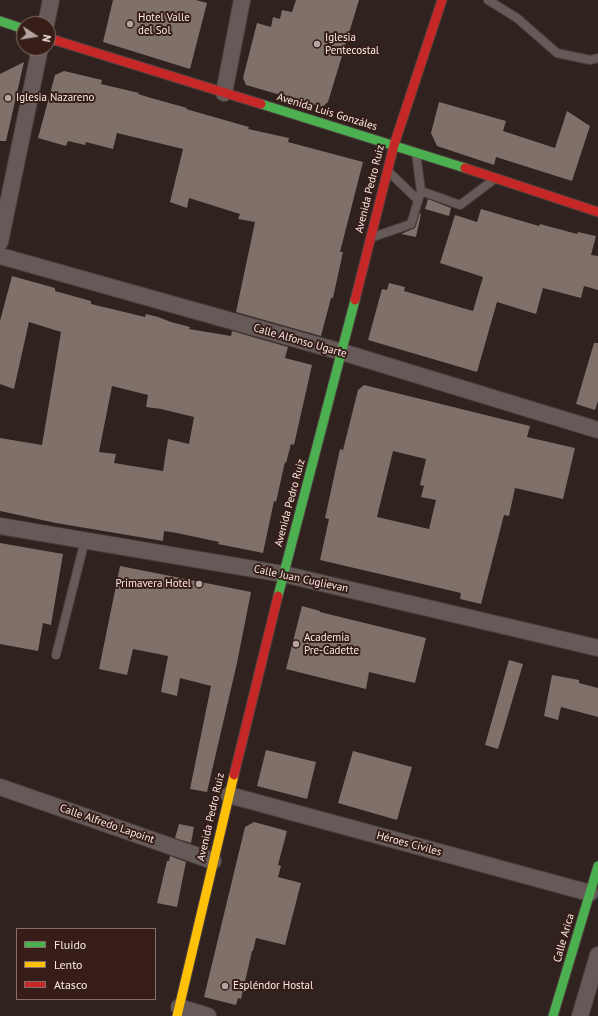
<!DOCTYPE html>
<meta charset="utf-8">
<style>
body{margin:0}
#map{position:relative;width:598px;height:1016px;overflow:hidden;background:#2f221f;font-family:"PT Sans",sans-serif}
canvas{display:block}
.legend{position:absolute;left:16px;top:928px;width:140px;height:72px;box-sizing:border-box;background:#361d18;border:1px solid #856f6a;margin:0;padding:5px 7px;list-style:none;font-size:12px;color:#fbe9e5}
.legend li{display:flex;align-items:center;gap:8px;height:20px}
.legend b{width:20px;border:1px solid #856f6a}
.north{position:absolute;left:16px;top:16px;width:40px;height:40px;box-sizing:border-box;background:#361d18;border:1px solid #856f6a;border-radius:50%;rotate:102deg;font-size:11px;font-weight:700;line-height:16px;text-align:center;color:#fbe9e5}
.north::after{content:'';display:block;margin:auto;width:14px;height:18px;background:#b4a3a0;clip-path:polygon(50% 0,100% 100%,50% 72%,0 100%)}
</style>
<div id="map">
<canvas width="598" height="1016"></canvas>
<ul class="legend">
<li><b style="height:5px;background:#4caf50"></b>Fluido</li>
<li><b style="height:5px;background:#ffc107"></b>Lento</li>
<li><b style="height:5px;background:#c62828"></b>Atasco</li>
</ul>
<div class="north">N</div>
</div>
<script>
const ctx = document.querySelector('canvas').getContext('2d');
ctx.lineJoin = 'round';
function fillPath(path, color) {
  ctx.fillStyle = color;
  ctx.fill(path, 'evenodd');
}
function trace(path, color, width, dash) {
  ctx.strokeStyle = color;
  ctx.lineWidth = width;
  ctx.lineCap = dash ? 'butt' : 'round';
  ctx.setLineDash(dash || []);
  ctx.stroke(path);
}
function label(font, color, halo, rows, align = 'center') {
  ctx.font = font + ' "PT Sans",sans-serif';
  ctx.lineWidth = 4;
  ctx.setLineDash([]);
  ctx.textBaseline = 'middle';
  ctx.strokeStyle = halo;
  ctx.fillStyle = color;
  for (const [text, x, y, turn = 0] of rows) {
    ctx.save();
    ctx.translate(x, y);
    ctx.rotate((+turn || 0) * Math.PI / 180);
    ctx.textAlign = isNaN(turn) ? turn : align;
    if (halo) ctx.strokeText(text, 0, 0);
    ctx.fillText(text, 0, 0);
    ctx.restore();
  }
}
const building = new Path2D(`
 M 113,0 L 196,0 L 207,3 L 190,69 L 103,42 Z
 M 296,0 L 359,0 L 328,102 L 322,107 L 246,85 L 243,78 L 257,23 L 271,27 L 273,17 L 280,19 L 282,10 L 292,12 Z
 M 24,62 L 6,141 L 0,141 L 0,74 Z
 M 64,71 L 102,80 L 101,84 L 139,93 L 138,94 L 151,98 L 187,108 L 186,109 L 249,127 L 248,129 L 289,138 L 288,142 L 363,162 L 340,252 L 343,252 L 333,298 L 331,298 L 321,336 L 236,312 L 255,222 L 238,219 L 240,214 L 189,198 L 187,208 L 170,202 L 183,149 L 117,133 L 113,149 L 86,142 L 85,145 L 68,141 L 66,146 L 38,138 L 55,75 Z
 M 439,102 L 506,121 L 503,131 L 555,148 L 567,111 L 590,126 L 572,181 L 496,157 L 494,165 L 437,146 L 431,133 Z
 M 428,199 L 451,208 L 449,216 L 425,209 Z
 M 481,209 L 539,226 L 540,224 L 577,234 L 578,232 L 596,236 L 591,255 L 598,256 L 598,290 L 584,286 L 581,298 L 543,288 L 536,314 L 497,302 L 477,372 L 368,340 L 382,289 L 387,290 L 389,283 L 405,287 L 404,291 L 473,311 L 483,277 L 440,263 L 455,215 L 477,222 Z
 M 420,213 L 421,214 L 416,237 L 401,234 L 415,228 Z
 M 12,276 L 55,288 L 55,291 L 91,301 L 91,304 L 145,317 L 146,314 L 158,317 L 171,322 L 190,327 L 189,329 L 231,336 L 232,331 L 288,347 L 285,358 L 312,365 L 294,445 L 291,444 L 286,463 L 285,462 L 276,502 L 274,501 L 263,553 L 218,544 L 219,542 L 177,533 L 164,531 L 163,541 L 56,523 L 0,511 L 0,438 L 42,445 L 61,332 L 29,322 L 14,389 L 0,384 L 0,321 ZM 112,386 L 148,395 L 146,407 L 161,409 L 194,417 L 189,444 L 168,439 L 163,471 L 114,463 L 116,454 L 99,452 Z
 M 594,343 L 598,343 L 598,401 L 595,410 L 576,404 Z
 M 364,385 L 530,426 L 527,437 L 575,448 L 563,499 L 515,488 L 509,516 L 504,515 L 481,604 L 460,599 L 461,593 L 320,560 L 329,519 L 325,518 L 340,449 L 343,450 L 358,390 ZM 393,451 L 426,459 L 420,485 L 424,486 L 421,497 L 436,500 L 429,529 L 377,517 Z
 M 0,543 L 63,554 L 51,625 L 43,623 L 38,651 L 0,644 Z
 M 120,566 L 251,592 L 237,663 L 207,792 L 190,789 L 211,686 L 180,678 L 177,696 L 161,692 L 168,656 L 133,649 L 127,675 L 99,669 Z
 M 302,606 L 320,611 L 320,612 L 426,638 L 415,683 L 369,672 L 366,689 L 286,669 Z
 M 509,660 L 523,664 L 498,749 L 485,745 Z
 M 552,675 L 579,680 L 579,683 L 598,688 L 598,717 L 561,707 L 558,720 L 544,716 Z
 M 266,750 L 316,762 L 307,799 L 257,786 Z
 M 353,751 L 412,767 L 397,820 L 338,803 Z
 M 254,822 L 287,831 L 278,865 L 281,866 L 278,877 L 301,883 L 285,945 L 256,938 L 253,951 L 252,951 L 241,999 L 238,998 L 236,1005 L 204,997 L 245,827 Z
 M 179,824 L 194,827 L 191,843 L 175,838 Z
 M 170,856 L 186,862 L 177,907 L 157,903 L 167,861 L 169,861 Z`);
const lane = new Path2D(`
 M 488,0 L 517,18 L 557,53 L 590,60 L 598,58
 M 390,173 L 418,200
 M 421,191 L 460,205 L 492,181
 M 373,237 L 411,224 L 421,191 L 416,153
 M 56,655 L 85,540`);
const street = new Path2D(`
 M 46,24 L 51,0
 M 224,93 L 242,0
 M 0,242 L 40,48
 M 0,256 L 342,352 L 598,430
 M 0,526 L 283,574 L 598,648
 M 0,787 L 213,861
 M 229,795 L 590,893
 M 179,1007 L 208,1016
 M 580,1016 L 598,955`);
const fast = new Path2D(`
 M 0,21 L 24,29
 M 261,104 L 465,168
 M 278,596 L 355,300
 M 553,1016 L 598,866`);
const slow = new Path2D(`
 M 177,1016 L 234,775`);
const jam = new Path2D(`
 M 48,38 L 261,104
 M 465,168 L 598,212
 M 355,300 L 394,145 L 442,0
 M 234,775 L 278,596`);
const markers = [
 [130,24,4,"#b4a3a0"],
 [317,44,4,"#b4a3a0"],
 [8,98,4,"#b4a3a0"],
 [199,584,4,"#b4a3a0"],
 [296,644,4,"#b4a3a0"],
 [225,986,4,"#b4a3a0"]
];
const poiNames = [
 ["Hotel Valle",138,18],
 ["del Sol",138,31],
 ["Iglesia",325,38],
 ["Pentecostal",325,51],
 ["Iglesia Nazareno",16,98],
 ["Primavera Hotel",191,584,"right"],
 ["Academia",304,638],
 ["Pre-Cadette",304,651],
 ["Espléndor Hostal",233,986]
];
const streetNames = [
 ["Avenida Luis Gonzáles",327,112,17],
 ["Avenida Pedro Ruiz",370,189,-76],
 ["Calle Alfonso Ugarte",300,341,16],
 ["Avenida Pedro Ruiz",290,503,-75],
 ["Calle Juan Cuglievan",301,579,12],
 ["Avenida Pedro Ruiz",211,817,-77],
 ["Calle Alfredo Lapoint",107,824,19],
 ["Héroes Civiles",409,844,15],
 ["Calle Arica",564,938,-74]
];
fillPath(building, '#7f7069');
trace(lane, '#4c403f', 10);
trace(street, '#4c403f', 18);
trace(fast, '#4c403f', 11);
trace(slow, '#4c403f', 11);
trace(jam, '#4c403f', 11);
trace(lane, '#655a58', 8);
trace(street, '#655a58', 16);
trace(fast, '#4caf50', 9);
trace(slow, '#ffc107', 9);
trace(jam, '#c62828', 9);
for (const [x, y, r, color] of markers) {
  const dot = new Path2D();
  dot.arc(x, y, r, 0, 2 * Math.PI);
  ctx.fillStyle = color;
  ctx.fill(dot);
  trace(dot, '#361d18', 1.5);
}
label('11px', '#fbe9e5', '#361d18', poiNames, 'left');
label('11px', '#fbe9e5', '#361d18', streetNames);
</script>
